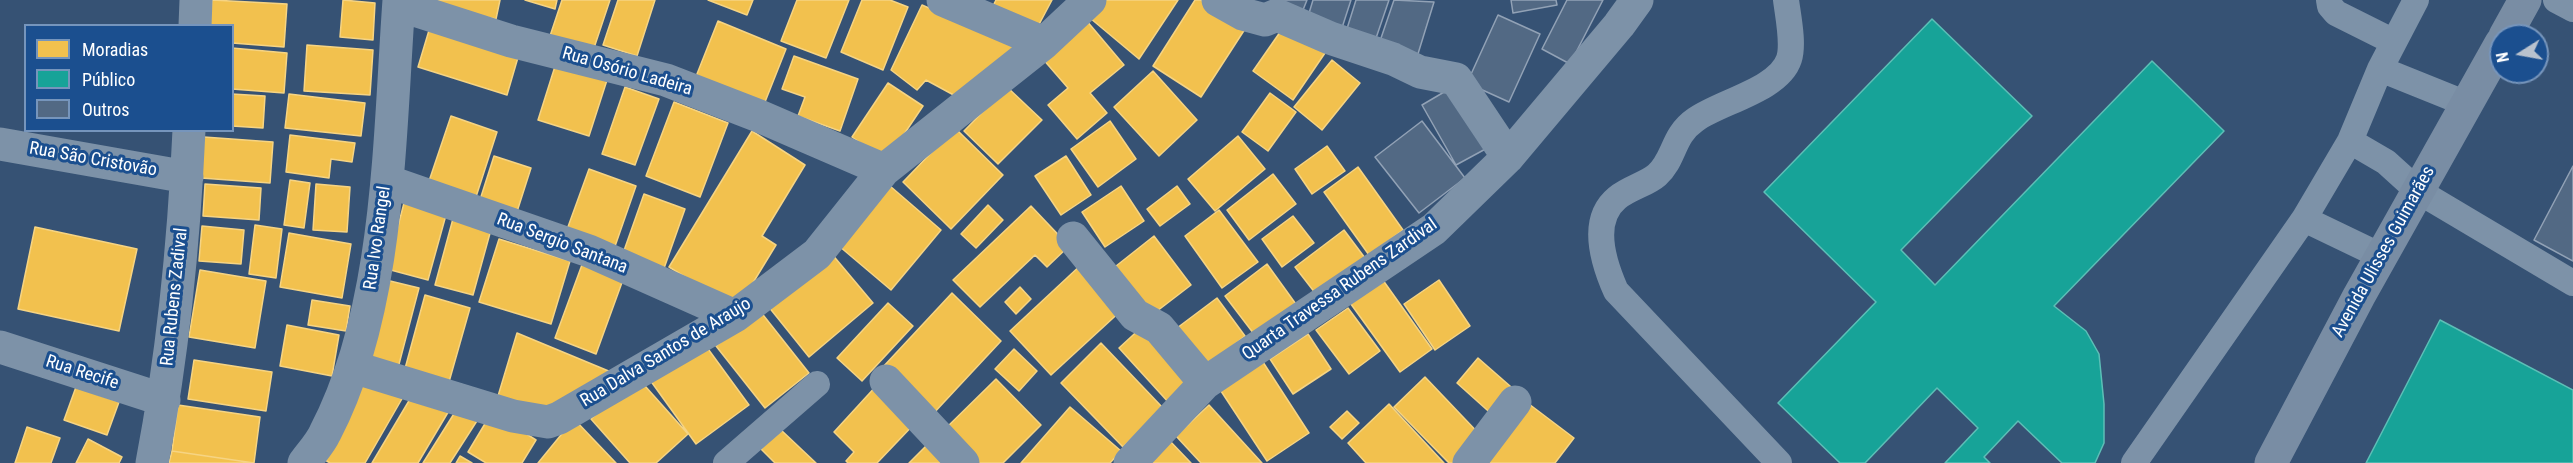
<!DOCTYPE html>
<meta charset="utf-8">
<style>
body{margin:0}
#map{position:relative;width:2573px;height:463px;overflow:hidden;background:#365274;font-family:"Roboto Condensed",sans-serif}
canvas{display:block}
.legend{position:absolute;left:24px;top:24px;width:210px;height:108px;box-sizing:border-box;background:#1b4f8f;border:2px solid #7695bc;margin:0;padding:8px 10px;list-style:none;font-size:18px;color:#fff}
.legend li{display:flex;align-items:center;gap:12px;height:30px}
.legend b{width:30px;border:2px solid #7695bc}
.north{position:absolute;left:2489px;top:24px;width:60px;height:60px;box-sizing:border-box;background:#1b4f8f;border:2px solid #7695bc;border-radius:50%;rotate:259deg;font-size:16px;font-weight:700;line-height:24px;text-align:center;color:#fff}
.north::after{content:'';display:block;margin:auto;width:21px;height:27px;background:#b9c2ce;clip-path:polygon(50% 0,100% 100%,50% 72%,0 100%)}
</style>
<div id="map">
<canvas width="2573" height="463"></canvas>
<ul class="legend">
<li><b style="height:16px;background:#f2c14e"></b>Moradias</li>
<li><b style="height:16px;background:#17a398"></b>Público</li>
<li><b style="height:16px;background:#526984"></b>Outros</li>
</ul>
<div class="north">N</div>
</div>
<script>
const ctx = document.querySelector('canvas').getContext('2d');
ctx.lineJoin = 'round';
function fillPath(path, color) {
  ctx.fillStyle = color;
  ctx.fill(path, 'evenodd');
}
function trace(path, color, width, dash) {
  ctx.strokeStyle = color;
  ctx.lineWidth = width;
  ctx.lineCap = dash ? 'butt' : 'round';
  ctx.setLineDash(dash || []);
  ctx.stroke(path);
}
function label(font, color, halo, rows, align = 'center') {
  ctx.font = font + ' "Roboto Condensed",sans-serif';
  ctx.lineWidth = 6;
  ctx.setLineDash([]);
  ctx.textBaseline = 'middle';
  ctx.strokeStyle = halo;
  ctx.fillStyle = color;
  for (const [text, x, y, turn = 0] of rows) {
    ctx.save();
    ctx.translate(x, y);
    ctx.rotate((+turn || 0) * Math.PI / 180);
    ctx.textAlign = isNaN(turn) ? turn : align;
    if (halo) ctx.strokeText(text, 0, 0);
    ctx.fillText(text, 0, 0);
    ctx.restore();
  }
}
const homes = new Path2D(`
 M 212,0 L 287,4 L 284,47 L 232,43 L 232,26 L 210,26 Z
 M 343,0 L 375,3 L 373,40 L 340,37 Z
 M 403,0 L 500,0 L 496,19 Z
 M 525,0 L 557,0 L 555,9 Z
 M 562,0 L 610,0 L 593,51 L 550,36 Z
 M 618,0 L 655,0 L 637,56 L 603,45 Z
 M 708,0 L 753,0 L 747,15 Z
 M 797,0 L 849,0 L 826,58 L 781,41 Z
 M 862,0 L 890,0 L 908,7 L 883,70 L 841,52 Z
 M 996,0 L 1052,0 L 1035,32 L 992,8 Z
 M 1106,0 L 1178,0 L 1139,59 L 1090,18 Z
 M 1195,0 L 1201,0 L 1245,29 L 1201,97 L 1153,66 Z
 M 922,5 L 1020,47 L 961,99 L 926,80 L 917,90 L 891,70 Z
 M 1086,20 L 1124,65 L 1090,93 L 1107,113 L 1077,139 L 1048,105 L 1068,88 L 1042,58 Z
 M 718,21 L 786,49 L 763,107 L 695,79 Z
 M 1285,25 L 1325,53 L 1293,100 L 1253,71 Z
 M 430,27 L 519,54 L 507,95 L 418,67 Z
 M 307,45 L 373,50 L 370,95 L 304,91 Z
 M 232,48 L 287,53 L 284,93 L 232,89 Z
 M 794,56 L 858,79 L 840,131 L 798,116 L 805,97 L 782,89 Z
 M 557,60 L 608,77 L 589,136 L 538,120 Z
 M 1332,60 L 1360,83 L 1322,130 L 1294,107 Z
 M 1153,71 L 1197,120 L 1159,156 L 1114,107 Z
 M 888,83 L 923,106 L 886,161 L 852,137 Z
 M 625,87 L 659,99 L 635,165 L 602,154 Z
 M 1007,87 L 1042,120 L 998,164 L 964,131 Z
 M 1270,93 L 1296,112 L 1268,151 L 1242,132 Z
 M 232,94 L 265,96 L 263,128 L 232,126 Z
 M 289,94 L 365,103 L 361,136 L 285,128 Z
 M 674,102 L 728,123 L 700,197 L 646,176 Z
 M 451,116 L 497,132 L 474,203 L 427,187 Z
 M 1110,121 L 1136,159 L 1098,187 L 1071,149 Z
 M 955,128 L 1003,175 L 951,229 L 903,182 Z
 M 752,131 L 805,165 L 762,236 L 776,245 L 737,309 L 669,267 Z
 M 290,135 L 355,143 L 352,162 L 331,159 L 329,178 L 286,172 Z
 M 1238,136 L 1265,169 L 1215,211 L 1188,179 Z
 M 204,137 L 273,142 L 270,183 L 201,178 Z
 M 1327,146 L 1345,171 L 1312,194 L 1295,169 Z
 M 494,156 L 531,168 L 515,218 L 478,206 Z
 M 1066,156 L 1091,195 L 1061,215 L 1035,176 Z
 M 1358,167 L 1403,230 L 1369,255 L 1324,192 Z
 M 589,169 L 636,186 L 613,252 L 565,235 Z
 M 1273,174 L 1296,204 L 1249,240 L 1227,210 Z
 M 290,180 L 310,183 L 304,228 L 284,225 Z
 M 205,184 L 261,188 L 259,220 L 203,216 Z
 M 316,184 L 350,187 L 347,232 L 313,230 Z
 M 890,186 L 941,230 L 891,290 L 839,246 Z
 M 1121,186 L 1144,221 L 1105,247 L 1082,212 Z
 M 1177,186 L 1190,204 L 1160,226 L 1147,209 Z
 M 644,194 L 685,209 L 662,274 L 621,259 Z
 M 404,203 L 446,215 L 428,280 L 387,269 Z
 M 988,205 L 1003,220 L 976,248 L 961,234 Z
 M 1031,206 L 1069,246 L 1047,267 L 1035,255 L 980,307 L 953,280 Z
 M 1219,210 L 1258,262 L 1222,288 L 1185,236 Z
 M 454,215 L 492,226 L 473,295 L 435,285 Z
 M 1293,216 L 1314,243 L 1282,267 L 1262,239 Z
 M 255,225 L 282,229 L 276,278 L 249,274 Z
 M 202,226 L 244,230 L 241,264 L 199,261 Z
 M 35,227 L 137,249 L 119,331 L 18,309 Z
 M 1344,230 L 1368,262 L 1319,298 L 1295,267 Z
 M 289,233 L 351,244 L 342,298 L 280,287 Z
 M 1154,236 L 1191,285 L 1148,318 L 1111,270 Z
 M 499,239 L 570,261 L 551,324 L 479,302 Z
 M 831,253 L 873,303 L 809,357 L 768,306 Z
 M 583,262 L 624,277 L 596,354 L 555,338 Z
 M 1083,263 L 1124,308 L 1051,375 L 1010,331 Z
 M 1267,264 L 1298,307 L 1257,338 L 1225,296 Z
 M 200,270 L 266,281 L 255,348 L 189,337 Z
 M 1380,276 L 1432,349 L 1400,372 L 1348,300 Z
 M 386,280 L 419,288 L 398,368 L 365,359 Z
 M 1439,280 L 1470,326 L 1435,350 L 1404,304 Z
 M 1020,287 L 1031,299 L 1016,314 L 1005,302 Z
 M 952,293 L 1001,341 L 932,415 L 882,368 Z
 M 425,295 L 470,308 L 447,389 L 403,376 Z
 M 1217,298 L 1245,336 L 1202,370 L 1173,331 Z
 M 312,300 L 350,306 L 346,331 L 308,325 Z
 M 888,303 L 913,326 L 862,381 L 837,358 Z
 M 1348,308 L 1380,351 L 1349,374 L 1316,330 Z
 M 760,311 L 809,373 L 765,408 L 716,346 Z
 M 1145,324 L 1196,378 L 1170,404 L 1119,348 Z
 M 287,325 L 339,335 L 332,376 L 280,366 Z
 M 517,333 L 611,372 L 547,413 L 498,396 Z
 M 1308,334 L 1331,369 L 1293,394 L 1270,359 Z
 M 703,342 L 749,405 L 696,444 L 650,380 Z
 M 1101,343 L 1163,408 L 1123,447 L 1061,383 Z
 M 1014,349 L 1037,371 L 1019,391 L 995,369 Z
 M 1478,358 L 1518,393 L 1496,418 L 1457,383 Z
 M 1261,359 L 1309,433 L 1267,461 L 1219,388 Z
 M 194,360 L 272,372 L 266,411 L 188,399 Z
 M 367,375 L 403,397 L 365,463 L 330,463 L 320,457 Z
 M 637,377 L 688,434 L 656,463 L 630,463 L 591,419 Z
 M 1425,377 L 1483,438 L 1457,463 L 1449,463 L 1394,407 Z
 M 996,379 L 1041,425 L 1003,463 L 974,463 L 943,431 Z
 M 878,384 L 917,421 L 877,463 L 848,463 L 846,461 L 854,452 L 834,432 Z
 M 76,387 L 119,402 L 107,435 L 64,420 Z
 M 416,389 L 450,409 L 418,463 L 372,463 Z
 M 462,401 L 482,413 L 450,463 L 423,463 Z
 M 1525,401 L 1574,438 L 1555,463 L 1485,463 Z
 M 1389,404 L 1444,463 L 1366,463 L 1348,443 Z
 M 178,405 L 260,417 L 254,463 L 172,451 Z
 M 1209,405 L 1262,463 L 1201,463 L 1176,436 Z
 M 1070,407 L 1121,451 L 1110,463 L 1021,463 Z
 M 1347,411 L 1359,423 L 1342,439 L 1330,427 Z
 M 492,412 L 536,440 L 522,463 L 486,463 L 468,452 Z
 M 574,419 L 616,463 L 538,463 Z
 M 27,427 L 60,438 L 51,463 L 15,463 Z
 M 780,429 L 816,463 L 775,463 L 761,449 Z
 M 88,439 L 122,457 L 119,463 L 76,463 Z
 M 1168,439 L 1191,463 L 1143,463 Z
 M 932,440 L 954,463 L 909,463 Z
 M 172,451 L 254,463 L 169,463 Z
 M 460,456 L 472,463 L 456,463 Z`);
const public = new Path2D(`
 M 1932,19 L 2032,116 L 1901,250 L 1935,285 L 2152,61 L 2224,131 L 2054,306 L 2086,331 L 2099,354 L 2104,404 L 2104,443 L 2095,463 L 2062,463 L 2018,421 L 1984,457 L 1990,463 L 1945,463 L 1978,428 L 1937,388 L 1865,463 L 1840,463 L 1778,403 L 1876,302 L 1764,192 Z
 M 2440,320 L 2573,390 L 2573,463 L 2366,463 Z`);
const building = new Path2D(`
 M 1275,0 L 1307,0 L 1299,20 Z
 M 1313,0 L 1351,0 L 1340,34 L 1306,23 Z
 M 1356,0 L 1389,0 L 1374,44 L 1345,35 Z
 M 1394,0 L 1434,2 L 1417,57 L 1379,44 Z
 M 1511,0 L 1556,0 L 1557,5 L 1513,13 Z
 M 1567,0 L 1603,0 L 1570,64 L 1542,49 Z
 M 1498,15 L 1540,34 L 1509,102 L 1467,83 Z
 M 1456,85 L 1491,146 L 1456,165 L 1422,105 Z
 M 1422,121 L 1465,178 L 1419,213 L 1375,157 Z
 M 2573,166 L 2573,261 L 2534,240 Z`);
const service = new Path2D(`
 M 2329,0 L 2330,6 L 2336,13 L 2394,42
 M 2556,0 L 2573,9
 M 2380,69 L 2467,104
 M 2350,141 L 2386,162 L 2418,191 L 2573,283
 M 2304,219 L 2381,256
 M 726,463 L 817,384
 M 1779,463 L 1616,291 C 1604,264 1589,221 1617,198 C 1629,188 1647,184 1657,175 C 1675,159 1672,136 1695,120 C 1719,102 1779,90 1789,59 C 1794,44 1788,16 1786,0
 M 2134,463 L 2304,219 L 2350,141 L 2380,69 L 2416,0`);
const minor = new Path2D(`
 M 943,0 L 1044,43
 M 1218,0 L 1243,14 L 1265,20 L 1277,15 L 1330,38 L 1393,59 L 1420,72 L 1456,79 L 1508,157
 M 399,5 L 511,41 L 666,80 L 759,116 L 884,170
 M 195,26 L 196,0
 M 0,144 L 187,177
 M 387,181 L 589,251 L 735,316
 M 1073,238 L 1135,315 L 1159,328 L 1205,383
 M 0,347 L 164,400
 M 353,367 L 513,416 L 548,422 L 559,418 L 735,316 L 817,254 L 884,170 L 1044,43 L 1090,0
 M 886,381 L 963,463
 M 152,463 C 173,354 184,241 189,130
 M 304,463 C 311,453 320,444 325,433 C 390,309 389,138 399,0
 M 1130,463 L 1205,383 L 1434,229 L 1508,157 L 1619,25 L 1637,0
 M 1469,463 L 1515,402`);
const secondary = new Path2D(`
 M 2505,36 L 2525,0
 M 2271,463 L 2359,296 L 2501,43`);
const streetNames = [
 ["Rua Osório Ladeira",627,72,16],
 ["Rua São Cristovão",93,160,10],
 ["Rua Ivo Rangel",378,238,-82],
 ["Rua Sergio Santana",562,244,21],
 ["Avenida Ulisses Guimarães",2384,252,-61],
 ["Quarta Travessa Rubens Zardival",1340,290,-35],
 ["Rua Rubens Zadival",175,297,-84],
 ["Rua Dalva Santos de Araujo",666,353,-31],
 ["Rua Recife",82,373,18]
];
fillPath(homes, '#f2c14e');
trace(homes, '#f6d483', 1.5);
fillPath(public, '#17a398');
trace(public, '#5dbfb7', 1.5);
fillPath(building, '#526984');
trace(building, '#92a2b6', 1.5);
trace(service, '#7d92a8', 26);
trace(minor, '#7d92a8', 33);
trace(secondary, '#798da4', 33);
label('18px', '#fff', '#1b4f8f', streetNames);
</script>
